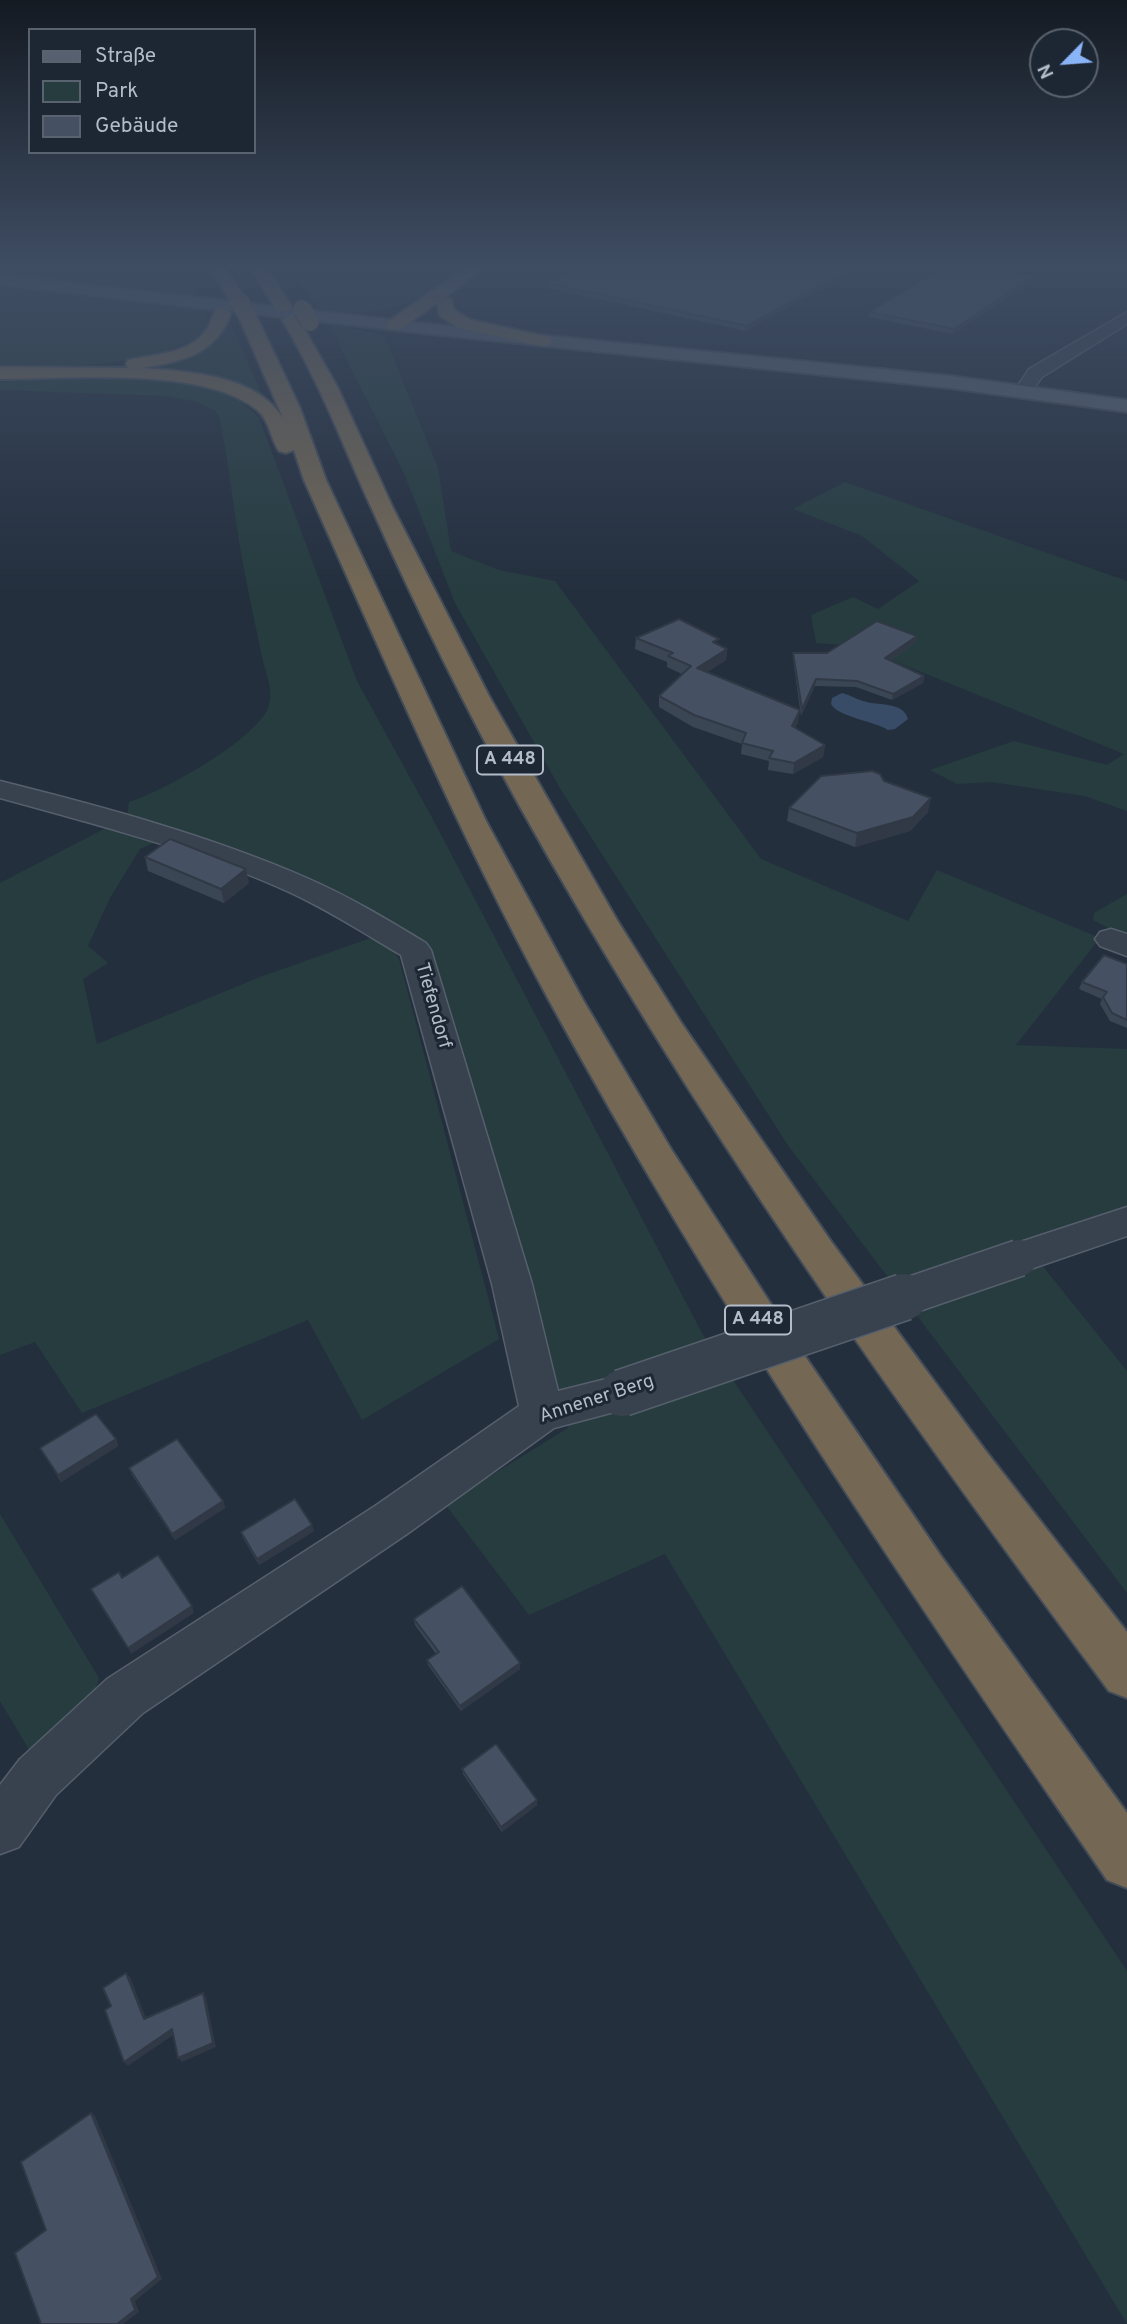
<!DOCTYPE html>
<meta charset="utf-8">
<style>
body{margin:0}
#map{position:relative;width:1127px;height:2324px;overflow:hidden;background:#242f3e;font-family:Overpass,sans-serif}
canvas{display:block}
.legend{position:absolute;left:28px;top:28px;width:228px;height:126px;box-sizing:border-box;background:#1d2633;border:2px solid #59626f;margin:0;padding:9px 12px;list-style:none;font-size:21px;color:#b4bcc9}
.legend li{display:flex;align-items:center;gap:14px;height:35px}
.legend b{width:35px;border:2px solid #59626f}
.north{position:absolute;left:1029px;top:28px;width:70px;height:70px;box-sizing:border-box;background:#1d2633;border:2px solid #59626f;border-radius:50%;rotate:245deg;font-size:19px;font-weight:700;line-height:28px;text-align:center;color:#b4bcc9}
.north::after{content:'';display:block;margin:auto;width:24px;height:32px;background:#8ab4f8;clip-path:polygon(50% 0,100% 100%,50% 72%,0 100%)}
</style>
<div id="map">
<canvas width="1127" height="2324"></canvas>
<ul class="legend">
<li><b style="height:9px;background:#56606e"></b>Straße</li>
<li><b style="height:19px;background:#263c3f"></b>Park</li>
<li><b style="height:19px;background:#455162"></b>Gebäude</li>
</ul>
<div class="north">N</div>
</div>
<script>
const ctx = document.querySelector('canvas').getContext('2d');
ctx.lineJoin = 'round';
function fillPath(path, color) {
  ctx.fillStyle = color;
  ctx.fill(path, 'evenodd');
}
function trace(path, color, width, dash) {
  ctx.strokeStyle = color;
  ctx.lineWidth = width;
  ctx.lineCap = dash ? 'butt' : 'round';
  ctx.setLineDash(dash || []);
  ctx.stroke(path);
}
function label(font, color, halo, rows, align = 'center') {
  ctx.font = font + ' Overpass,sans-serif';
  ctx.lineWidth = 6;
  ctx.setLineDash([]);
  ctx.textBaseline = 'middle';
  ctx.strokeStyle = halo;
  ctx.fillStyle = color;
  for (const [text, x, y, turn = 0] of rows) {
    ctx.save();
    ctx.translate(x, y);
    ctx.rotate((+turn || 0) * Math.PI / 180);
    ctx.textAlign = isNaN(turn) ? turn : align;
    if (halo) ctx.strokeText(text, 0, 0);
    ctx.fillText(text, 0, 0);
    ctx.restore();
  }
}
const green = new Path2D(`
 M 151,267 L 181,267 L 198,296 L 0,275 L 0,270 L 156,284 L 159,281 Z
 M 294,267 L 466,267 C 416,306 384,318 320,311 L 302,286 Z
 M 0,286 L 198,309 L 206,311 L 208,321 L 203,335 C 139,369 70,366 0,366 Z
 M 230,322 L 264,399 L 244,390 L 104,371 C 129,368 190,355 211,342 C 220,337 224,329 230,322 Z
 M 328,323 L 384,335 L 438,468 L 451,551 L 499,570 L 555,581 L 761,859 L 908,921 L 937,870 L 1100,938 L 1016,1045 L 1127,1049 L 1127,1217 L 1041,1264 L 1127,1371 L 1127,1593 L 787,1144 L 561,790 L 455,603 L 404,473 Z
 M 0,378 C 61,379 182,371 234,398 C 244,403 251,410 259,418 L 357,681 L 436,825 L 703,1335 L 1127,1971 L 1127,2324 L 665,1554 L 529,1615 L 445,1504 L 568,1428 L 416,941 L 182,831 L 140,849 L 110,898 L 88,946 L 108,963 L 83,979 L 97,1044 L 260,977 L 382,934 L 399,959 L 499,1339 L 362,1420 L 308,1320 L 82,1413 L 35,1342 L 0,1355 L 0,883 L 127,817 L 129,802 C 162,792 254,741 268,708 C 275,689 264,671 261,652 C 254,619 247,586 241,553 C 233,507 229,462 219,416 L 214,410 L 198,402 L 166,396 L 0,390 Z
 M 845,482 L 1127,581 L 1127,811 L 1085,796 L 991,782 L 957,784 L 930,770 L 1014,741 L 1107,765 L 1124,754 L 857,646 L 816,643 L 811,615 L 853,597 L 878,609 L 919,581 L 862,536 L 793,509 Z
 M 1127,894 L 1127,938 L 1093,920 L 1094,913 Z
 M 0,1514 L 99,1678 L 90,1706 L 31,1753 L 0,1701 Z`);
const water = new Path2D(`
 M 842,693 C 850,695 856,699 863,701 C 877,706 903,701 908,719 L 895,729 L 888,730 C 874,721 838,717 831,704 L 832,698 Z`);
const minor = new Path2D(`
 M 1127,312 L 1127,324 L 1042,377 L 1030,394 L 1018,394 L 1015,390 L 1029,369 Z
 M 0,781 C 104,807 211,836 309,879 C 350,897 388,920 426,943 L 431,950 L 532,1284 L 558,1391 L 622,1375 L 637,1380 L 643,1393 L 637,1406 L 554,1428 L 407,1534 L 143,1713 L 56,1795 L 19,1847 L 0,1854 L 0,1785 L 20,1759 L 107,1679 L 375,1506 L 519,1406 L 492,1284 L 401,955 C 364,933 328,910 289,892 C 197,850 97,825 0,798 Z
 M 1111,929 L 1127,934 L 1127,956 L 1100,946 L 1095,939 L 1100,932 Z
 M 1127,1207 L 1127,1236 L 1019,1273 L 1005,1269 L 999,1258 L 1005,1247 Z`);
const major = new Path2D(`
 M 0,275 L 420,323 L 950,376 L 1127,400 L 1127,412 L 950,388 L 420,333 L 0,285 Z`);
const highway = new Path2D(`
 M 209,267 L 225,267 L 247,301 L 245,305 L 233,305 Z
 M 250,267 L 266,267 L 292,307 L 289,311 L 277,311 Z
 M 466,267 L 485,267 L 444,298 L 451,299 L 454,310 L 471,320 L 549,337 L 552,341 L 549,345 L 543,346 L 459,328 L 440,316 L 437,303 L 401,329 L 389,329 L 386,325 L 389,321 Z
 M 222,308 L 231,313 C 217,354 181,362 142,368 C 189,372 255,374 283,418 L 238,315 L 247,310 L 256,315 L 300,408 L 326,480 L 486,821 L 583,1000 L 671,1149 L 796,1343 L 941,1556 L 1127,1813 L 1127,1888 L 1107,1880 C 911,1594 716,1307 550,1002 C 458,833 383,656 304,480 L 294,450 L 286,453 L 279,451 C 270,438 270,420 256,409 C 201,366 69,379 0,379 L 0,367 L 128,368 L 126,364 L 128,360 C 154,354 190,354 206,330 C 211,324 212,316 216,309 Z
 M 291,315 L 297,316 L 338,388 L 393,508 L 489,696 L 617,920 L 682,1024 L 830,1240 L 985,1450 L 1127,1632 L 1127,1698 L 1109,1691 C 897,1406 692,1116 519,805 C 466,709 417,610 372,509 C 343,446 319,380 282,320 Z`);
const minorBridgeFar1 = new Path2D(`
 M 899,1299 L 1019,1258`);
const minorBridge = new Path2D(`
 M 622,1393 L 904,1297`);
const highwayBridge = new Path2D(`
 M 239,301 L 247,315
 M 302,309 L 310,322`);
const wall = new Path2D(`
 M 860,267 L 746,331 L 547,288 L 547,283 Z
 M 1032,281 L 953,334 L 869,317 L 870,312 Z
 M 917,636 L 916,642 L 890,661 L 924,676 L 923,683 L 892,700 L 856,687 L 815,686 L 801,716 L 793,659 L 793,653 L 827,653 Z
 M 636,638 L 718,645 L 727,649 L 726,660 L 707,672 L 798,722 L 795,727 L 825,745 L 823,757 L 793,774 L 768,770 L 769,761 L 741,754 L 742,744 L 693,727 L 659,707 L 659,696 L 682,674 L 667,667 L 667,662 L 635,649 Z
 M 884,781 L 928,812 L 910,831 L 855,847 L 787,821 L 789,808 Z
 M 145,857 L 249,883 L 224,903 L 148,871 Z
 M 1127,964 L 1127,1028 L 1110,1021 L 1100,1004 L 1102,999 L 1079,989 L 1082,982 Z
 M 116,1439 L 118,1446 L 61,1482 L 40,1448 Z
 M 129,1468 L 223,1501 L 225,1508 L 175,1540 L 132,1475 Z
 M 314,1531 L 259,1565 L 243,1538 L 241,1532 Z
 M 414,1619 L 520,1663 L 520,1669 L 461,1711 L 428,1665 L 427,1660 L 436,1654 L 415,1625 Z
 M 462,1769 L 537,1805 L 502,1832 L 463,1774 Z`);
const shadedWall = new Path2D(`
 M 852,267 L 860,267 L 746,331 L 747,326 Z
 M 1033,276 L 1032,281 L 953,334 L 954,329 Z
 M 917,636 L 916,642 L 884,665 L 885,658 Z
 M 727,649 L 726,660 L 697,679 L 697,668 Z
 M 924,676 L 923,683 L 892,700 L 893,694 Z
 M 816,679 L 815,686 L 801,716 L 802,709 Z
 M 800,710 L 798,722 L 791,737 L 792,726 Z
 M 825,745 L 823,757 L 793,774 L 794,763 Z
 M 931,798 L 928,812 L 910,831 L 855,847 L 857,833 Z
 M 246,869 L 249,883 L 224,903 L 221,889 Z
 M 116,1439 L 118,1446 L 61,1482 L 58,1475 Z
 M 223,1501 L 225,1508 L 175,1540 L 172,1534 Z
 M 312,1525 L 314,1531 L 259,1565 L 257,1559 Z
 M 192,1606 L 194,1613 L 131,1654 L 128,1648 Z
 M 520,1663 L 520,1669 L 461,1711 L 460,1706 Z
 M 537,1800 L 537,1805 L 502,1832 L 501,1827 Z
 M 126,1973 L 130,1977 L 148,2023 L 144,2019 Z
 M 203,1993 L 206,1998 L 216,2047 L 182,2062 L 178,2058 Z
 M 172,2029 L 176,2033 L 128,2066 L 124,2062 Z
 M 91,2113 L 95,2116 L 162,2279 L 135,2301 L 139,2312 L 123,2324 L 117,2324 L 131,2299 Z`);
const building = new Path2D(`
 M 581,267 L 852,267 L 747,326 L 547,283 Z
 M 944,267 L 985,267 L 1033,276 L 954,329 L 870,312 Z
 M 679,619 L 719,639 L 713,642 L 727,649 L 697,668 L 800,710 L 792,726 L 825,745 L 794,763 L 769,758 L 773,751 L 742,743 L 746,733 L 694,715 L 659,696 L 691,666 L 668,656 L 673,653 L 636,638 Z
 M 877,621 L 917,636 L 885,658 L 924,676 L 893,694 L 857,681 L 816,679 L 802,709 L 793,653 L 827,653 Z
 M 872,771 L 880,774 L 884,781 L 931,798 L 913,817 L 857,833 L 789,808 L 821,776 Z
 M 170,839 L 246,869 L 221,889 L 145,857 Z
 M 1104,955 L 1127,964 L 1127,1020 L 1112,1013 L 1103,997 L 1107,992 L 1082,982 Z
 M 96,1414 L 116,1439 L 58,1475 L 40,1448 Z
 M 177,1439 L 223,1501 L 172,1534 L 129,1468 Z
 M 295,1499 L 312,1525 L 257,1559 L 241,1532 Z
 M 158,1555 L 192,1606 L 128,1648 L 91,1589 L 119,1572 L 122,1578 Z
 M 462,1586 L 520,1663 L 460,1706 L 427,1660 L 439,1652 L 414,1619 Z
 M 496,1744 L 537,1800 L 501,1827 L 462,1769 Z
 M 126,1973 L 144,2019 L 203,1993 L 213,2043 L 178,2058 L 172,2029 L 124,2062 L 105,2010 L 111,2006 L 103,1988 Z
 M 91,2113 L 158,2277 L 131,2299 L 135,2310 L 117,2324 L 41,2324 L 15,2253 L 46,2230 L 21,2162 Z`);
const shields = [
 [510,760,66],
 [758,1320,66]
];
const shieldNames = [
 ["A 448",510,760],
 ["A 448",758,1320]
];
const streetNames = [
 ["Tiefendorf",432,1006,74],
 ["Annener Berg",597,1400,-18]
];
fillPath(green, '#263c3f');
fillPath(water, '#394c67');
trace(minor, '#565f6c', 3);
trace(major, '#414a57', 4);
trace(highway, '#434c59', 4);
fillPath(minor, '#38414e');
fillPath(major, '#56606e');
fillPath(highway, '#746855');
trace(minorBridgeFar1, '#565f6c', 39, []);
trace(minorBridge, '#565f6c', 49, []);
trace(highwayBridge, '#434c59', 20, []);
trace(minorBridgeFar1, '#38414e', 36);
trace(minorBridge, '#38414e', 46);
trace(highwayBridge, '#746855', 18);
fillPath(wall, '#3b4654');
fillPath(shadedWall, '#303945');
fillPath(building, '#455162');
trace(building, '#303945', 2);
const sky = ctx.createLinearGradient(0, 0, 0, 593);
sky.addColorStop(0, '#141a22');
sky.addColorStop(0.45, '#3f4d63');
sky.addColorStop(1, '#3f4d6300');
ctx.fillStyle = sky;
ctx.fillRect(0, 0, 1127, 593);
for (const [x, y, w] of shields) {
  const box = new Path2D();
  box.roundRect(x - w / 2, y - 14.5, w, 29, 5);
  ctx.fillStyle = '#1d2633';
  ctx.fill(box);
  trace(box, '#b4bcc9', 2);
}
label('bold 18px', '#b4bcc9', null, shieldNames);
label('19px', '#b4bcc9', '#1d2633', streetNames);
</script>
